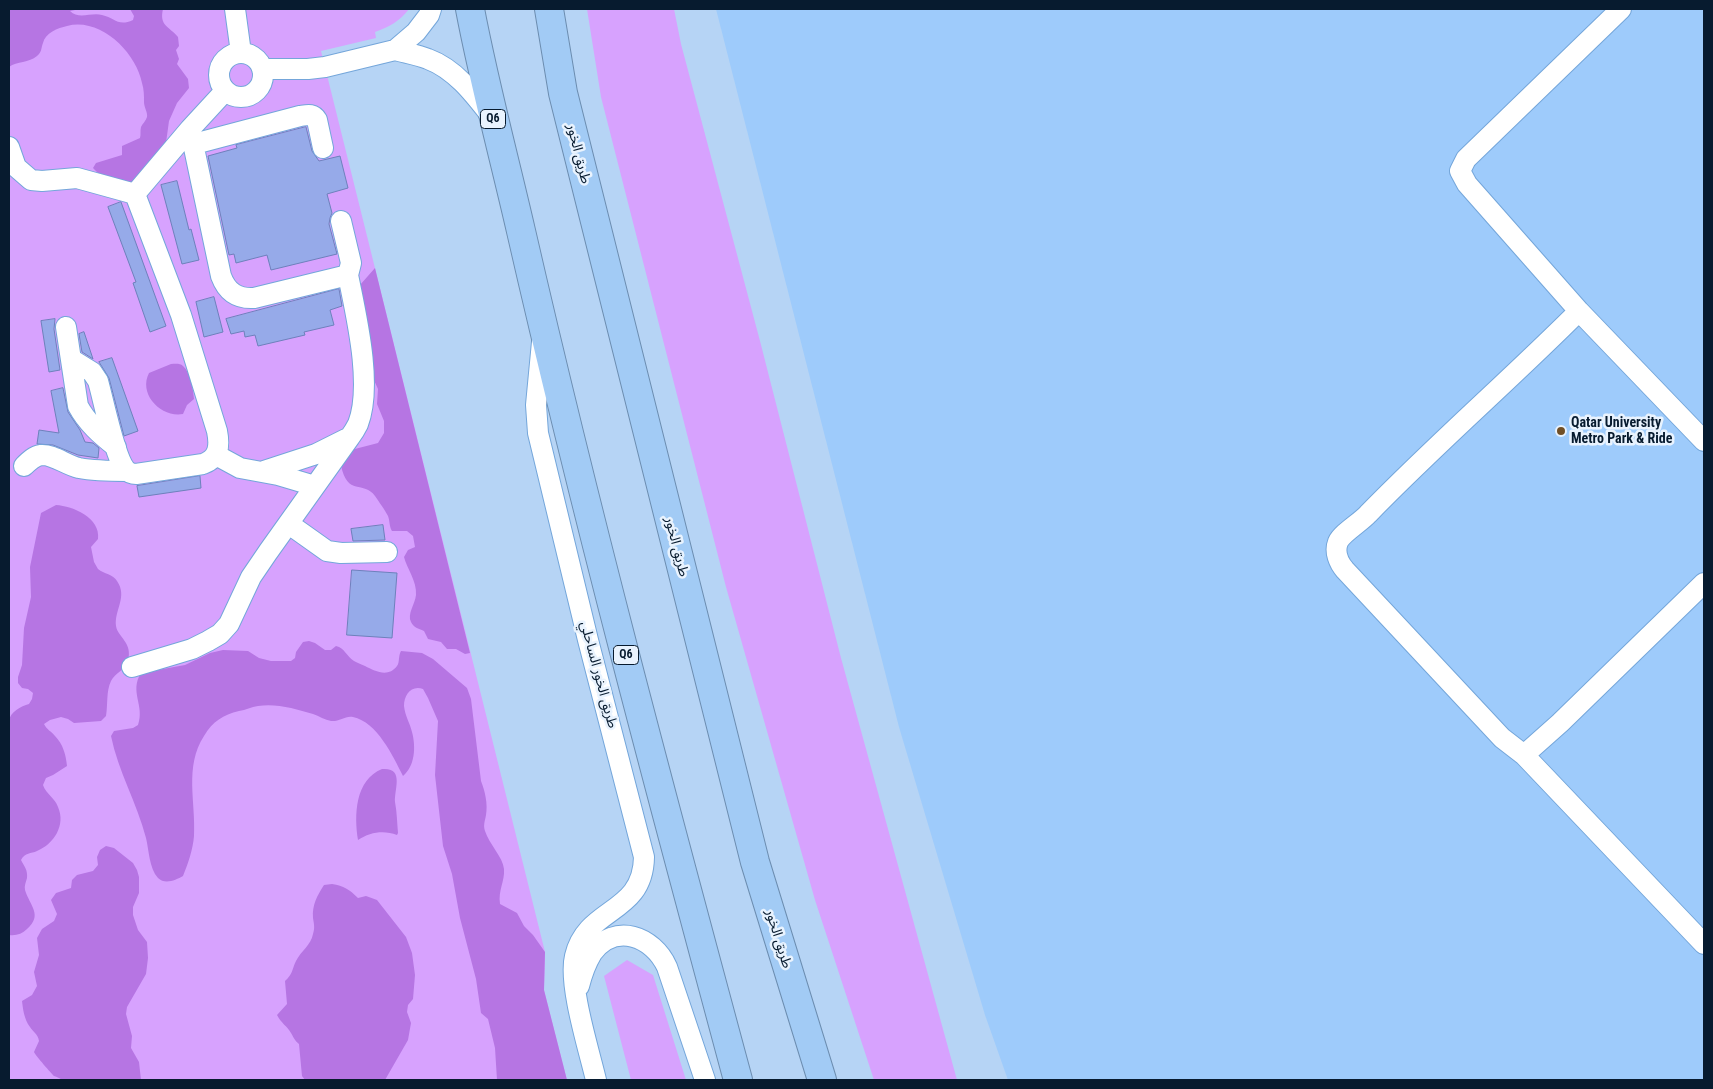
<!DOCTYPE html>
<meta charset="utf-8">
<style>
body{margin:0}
#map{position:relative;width:1713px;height:1089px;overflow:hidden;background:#b6d4f5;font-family:"Roboto Condensed",sans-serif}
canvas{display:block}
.frame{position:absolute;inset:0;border:10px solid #071b2f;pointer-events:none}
</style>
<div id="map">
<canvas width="1713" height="1089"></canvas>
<div class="frame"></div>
</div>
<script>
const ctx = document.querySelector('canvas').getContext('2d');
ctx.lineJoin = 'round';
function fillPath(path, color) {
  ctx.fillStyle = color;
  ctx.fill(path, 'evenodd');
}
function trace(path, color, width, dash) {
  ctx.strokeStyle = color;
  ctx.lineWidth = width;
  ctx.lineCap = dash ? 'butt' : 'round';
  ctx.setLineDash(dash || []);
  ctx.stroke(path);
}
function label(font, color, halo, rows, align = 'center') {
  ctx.font = font + ' "Roboto Condensed","Noto Sans Arabic",sans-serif';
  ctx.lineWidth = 5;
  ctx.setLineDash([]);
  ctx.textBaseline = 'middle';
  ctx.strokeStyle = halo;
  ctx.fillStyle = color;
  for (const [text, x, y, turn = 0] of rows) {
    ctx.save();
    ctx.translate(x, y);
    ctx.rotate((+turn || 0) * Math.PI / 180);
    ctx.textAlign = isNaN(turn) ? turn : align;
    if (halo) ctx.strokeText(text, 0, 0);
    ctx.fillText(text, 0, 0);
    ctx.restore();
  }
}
const built = new Path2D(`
 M 716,9 L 1704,9 L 1704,1080 L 1008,1080 L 985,1015 L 899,727 Z`);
const green = new Path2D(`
 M 9,9 L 409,9 C 400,21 389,27 375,32 L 376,38 L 321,51 L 545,952 L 544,990 L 567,1080 L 9,1080 Z
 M 587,9 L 674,9 L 681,44 L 760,341 L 841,658 L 957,1080 L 874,1080 L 815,900 L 726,587 L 601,97 Z
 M 627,960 L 653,975 L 686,1080 L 631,1080 L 604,976 Z`);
const forest = new Path2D(`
 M 9,9 L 80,9 L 70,11 C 79,20 91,12 102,15 C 115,18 118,27 133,20 L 134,16 L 130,9 L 163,9 C 159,26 169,26 178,37 L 179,46 L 176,50 L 179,59 L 177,64 L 188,79 L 189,88 L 177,103 L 169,121 L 165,150 L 130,184 L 98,173 L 93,168 L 96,163 L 122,155 L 122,146 L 140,138 C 141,135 140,131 141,127 C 142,124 146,121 147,117 C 148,113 144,107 144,102 C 144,96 144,89 142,83 C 136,52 100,17 67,26 C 58,28 45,33 43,43 C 41,48 42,52 37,56 C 29,63 17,61 9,67 Z
 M 375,268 L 470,653 L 465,654 L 456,649 L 447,649 L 441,642 L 428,639 L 424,631 C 418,628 414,628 411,622 C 407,614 415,604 416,595 C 417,581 407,569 404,557 L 408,550 L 415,547 L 413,536 L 407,531 L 392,531 C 389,526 390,521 388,516 C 385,510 379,502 375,496 C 364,480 347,497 341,465 L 351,450 L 378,443 L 384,433 L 384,421 L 377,404 L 378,389 L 373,378 L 360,285 Z
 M 171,364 C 175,364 180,363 183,366 C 191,373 193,389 194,399 L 187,405 L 183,414 C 161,418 138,394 149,373 Z
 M 56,505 C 73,506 101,518 98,539 L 91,547 L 94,562 L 98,569 C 104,574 113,574 117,581 C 128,597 114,610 116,626 C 118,638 133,642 128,661 C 125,670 115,673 111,681 C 106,691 108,705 106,716 L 101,721 L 74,723 L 68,719 L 61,717 L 50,720 L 44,724 C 47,730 51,731 55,736 C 63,744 66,755 67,766 L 53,775 L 46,778 L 43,785 C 46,794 55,798 58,807 C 66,825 54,844 37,851 C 31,854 25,852 21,860 C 24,866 28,870 27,878 C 26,882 24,886 25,890 C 30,906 43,915 27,929 C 22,934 16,936 9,935 L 9,721 C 10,712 21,706 29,704 L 32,699 L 33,693 L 28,689 L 22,688 L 18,683 L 18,677 L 22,665 L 24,628 L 31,597 L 30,567 L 41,513 Z
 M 309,641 L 315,643 L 325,650 L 331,650 L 336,646 C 345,648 346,656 354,661 C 357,663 361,664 365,666 C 375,671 388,678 397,666 C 400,662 398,656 401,651 L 422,653 L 433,659 L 467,688 L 471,699 L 481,781 C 485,791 488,804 486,815 C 485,821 483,825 485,831 C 489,844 503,857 504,869 C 505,881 498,890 500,904 L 517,913 L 524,926 L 533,935 L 545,952 L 544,990 L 567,1080 L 497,1080 L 495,1048 L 488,1019 L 481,1013 L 476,979 L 460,918 L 452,874 L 443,846 L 435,775 L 438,721 L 428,698 L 423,689 C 411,685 404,695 404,706 C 405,716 410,723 412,732 C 416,747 415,766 403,776 C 393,756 377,722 353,717 C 346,715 339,722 331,721 C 325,720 319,716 313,714 C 296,709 276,703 258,706 C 251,707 246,710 239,711 C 223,715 213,721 204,736 C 184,767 196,802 194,836 C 193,849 188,864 183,876 C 176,880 165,885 158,878 C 149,868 149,850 146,838 C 137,803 118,771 111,736 L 114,731 L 133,728 L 138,725 C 145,705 129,692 141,673 L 185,665 L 210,653 L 223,650 L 248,651 L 259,658 L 271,661 L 291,661 L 295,658 L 296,652 L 303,642 Z
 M 382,769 C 405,767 394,790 395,802 C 397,812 397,823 398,833 L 397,835 C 384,830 370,832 358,840 C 354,815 355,780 382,769 Z
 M 106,846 L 114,848 L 133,863 L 137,870 L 139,877 L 139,893 L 133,907 L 133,915 L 138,930 L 147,942 L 148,958 L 146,974 L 127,1007 L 126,1014 L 132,1036 L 131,1048 L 139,1062 L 141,1080 L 62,1080 C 60,1078 57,1077 54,1076 C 52,1074 35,1055 34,1052 L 39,1041 C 38,1034 33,1032 30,1027 C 24,1019 23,1009 22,1001 L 32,995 L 37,986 L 34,972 L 39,955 L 37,938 L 42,929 L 54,921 L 57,914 L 51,900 L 56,893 L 71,888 L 72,880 L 77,875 L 93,871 L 98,865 L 97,857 L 100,850 Z
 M 332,884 C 344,886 349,889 358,898 L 366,896 L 377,900 L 406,937 L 412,953 L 415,975 L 413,999 L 408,1005 L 407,1012 L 411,1023 L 408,1040 L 385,1080 L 305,1080 L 302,1076 L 299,1044 C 295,1041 294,1038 291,1033 C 287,1026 281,1023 277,1015 L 287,1004 L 285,981 C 293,974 292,969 296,961 C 301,951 311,945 313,934 C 315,928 314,924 313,918 C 312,905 317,896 324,885 Z`);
const building = new Path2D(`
 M 306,127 L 312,151 L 319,161 L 340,156 L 348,188 L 327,194 L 332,213 L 330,218 L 329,224 L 337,254 L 271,270 L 267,255 L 236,263 L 234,254 L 229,255 L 208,156 L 237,148 L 236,145 Z
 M 177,181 L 189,230 L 191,229 L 199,260 L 182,264 L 161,185 Z
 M 121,202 L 166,326 L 150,332 L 133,283 L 136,282 L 108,207 Z
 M 339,289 L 342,306 L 330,310 L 334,325 L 304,332 L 305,335 L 258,346 L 255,335 L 245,337 L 244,331 L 231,334 L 226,319 Z
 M 214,297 L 223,332 L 204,337 L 196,302 Z
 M 55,319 L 54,329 L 60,370 L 49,372 L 41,321 Z
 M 84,332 L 93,359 L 82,352 L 79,334 Z
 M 112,358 L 138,431 L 124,436 L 109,378 L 99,362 Z
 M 63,388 L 68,412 L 80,430 L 85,442 L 93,443 L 99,448 L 98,458 L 78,455 L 53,445 L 37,444 L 39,430 L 59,433 L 51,391 Z
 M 200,476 L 201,488 L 139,497 L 137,486 Z
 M 383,525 L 385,540 L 353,541 L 351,529 Z
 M 352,570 L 397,573 L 392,638 L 347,635 Z`);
const minor = new Path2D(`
 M 235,9 L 241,53
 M 1621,9 L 1466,159 L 1460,171 L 1467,184 L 1579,311 L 1704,441
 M 395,50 C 406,53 418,55 428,59 C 455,69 474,94 491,116
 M219 75a22 22 0 1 1 44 0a22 22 0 1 1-44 0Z
 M 262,69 L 308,69 L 325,67 L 395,50 L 416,32 L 429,15 L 431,9
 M 190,129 L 221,276 C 227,292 237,299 254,298 L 348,275
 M 194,144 L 300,116 C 307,115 313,113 317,120 L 323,148
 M 9,147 L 16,167 L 31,180 L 42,181 L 77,178 L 135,194
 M 135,194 L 190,129 L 225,91
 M 1579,311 C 1510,380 1436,444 1368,514 C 1361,522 1342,533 1338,542 C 1334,552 1339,563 1345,570 L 1502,738 L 1524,755 L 1704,944
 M 66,327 L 78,406 C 87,423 101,435 116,447
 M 542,342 L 536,405 L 538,433 L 588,640 L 644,857 C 643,915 587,906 575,956 C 568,984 589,1050 596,1080
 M 71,359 L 92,372 L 98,381 C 103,398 115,459 126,470 C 129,473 132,474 136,474 L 203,464 C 219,458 220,446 217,431 L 181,315 L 135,194
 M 216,455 L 240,468 L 278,475 L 315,486
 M 24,466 C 29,461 34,456 41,455 C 53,454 66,465 79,468 C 95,471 110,471 127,471
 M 264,471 L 316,454 L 346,439
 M 289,524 L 327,551 L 341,553 L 387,552
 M 132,667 L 192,649 L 208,641 L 220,634 L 229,624 L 251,577 L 268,552 L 350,437 C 353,433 356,428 358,424 C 373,385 356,315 348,275 L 351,263 L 341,221
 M 1524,755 L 1560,723 L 1704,583
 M 579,986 C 582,974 586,963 592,953 C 615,922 653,936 667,967 L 705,1080`);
const highway = new Path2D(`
 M 470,9 C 484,83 504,157 521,231 C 586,515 662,798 738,1080
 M 549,9 L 563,93 L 755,862 L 822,1080`);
const markers = [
 [1561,431,5,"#704f26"]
];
const shields = [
 [493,119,25],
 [626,655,25]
];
const shieldNames = [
 ["Q6",493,119],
 ["Q6",626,655]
];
const streetNames = [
 ["طريق الخور",578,154,76],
 ["طريق الخور",676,547,76],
 ["طريق الخور الساحلي",598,675,75],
 ["طريق الخور",778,939,73]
];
const poiNames = [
 ["Qatar University",1571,423],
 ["Metro Park & Ride",1571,439]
];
fillPath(built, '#9ecbfb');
fillPath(green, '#d7a2fe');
fillPath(forest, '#b675e3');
fillPath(building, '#96aae9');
trace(building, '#6e81bc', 1);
trace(minor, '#74a6da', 22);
trace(highway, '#6c8db0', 30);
trace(minor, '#fff', 20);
trace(highway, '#a2cbf5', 28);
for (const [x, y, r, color] of markers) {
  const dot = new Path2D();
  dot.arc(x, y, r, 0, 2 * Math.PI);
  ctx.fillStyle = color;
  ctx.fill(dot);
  trace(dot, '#e9f3fe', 2);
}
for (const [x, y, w] of shields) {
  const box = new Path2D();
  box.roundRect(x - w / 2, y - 9.5, w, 19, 4);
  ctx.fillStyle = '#e9f3fe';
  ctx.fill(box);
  trace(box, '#071b2f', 1);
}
label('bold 12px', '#071b2f', null, shieldNames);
label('14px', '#071b2f', '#e9f3fe', streetNames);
label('bold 14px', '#071b2f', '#e9f3fe', poiNames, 'left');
</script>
